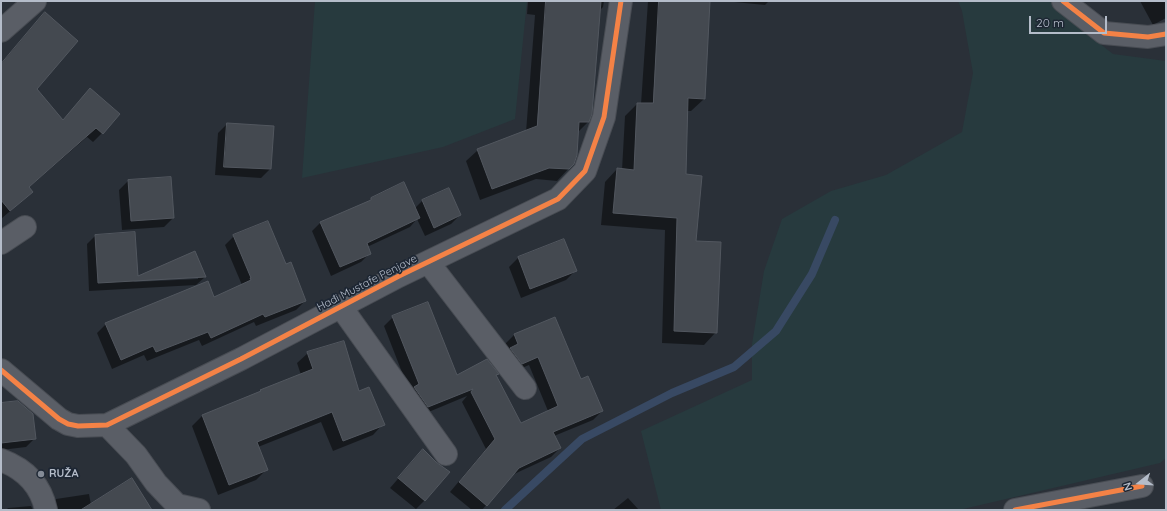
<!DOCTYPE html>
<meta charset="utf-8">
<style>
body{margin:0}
#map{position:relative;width:1167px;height:511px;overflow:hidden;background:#2a3038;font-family:Quicksand,sans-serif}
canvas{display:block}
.frame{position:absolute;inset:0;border:2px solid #b4bcc9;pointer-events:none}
.north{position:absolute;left:1119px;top:463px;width:40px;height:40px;-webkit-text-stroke:3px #1d2633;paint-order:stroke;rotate:253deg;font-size:11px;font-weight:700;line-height:16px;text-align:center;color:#b4bcc9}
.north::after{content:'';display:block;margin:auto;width:14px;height:18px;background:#b4bcc9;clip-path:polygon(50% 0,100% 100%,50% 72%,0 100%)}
.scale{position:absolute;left:1029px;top:16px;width:78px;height:18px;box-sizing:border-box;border:2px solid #b4bcc9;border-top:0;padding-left:5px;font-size:12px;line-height:14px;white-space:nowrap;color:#b4bcc9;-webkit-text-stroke:3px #1d2633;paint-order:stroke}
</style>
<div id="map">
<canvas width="1167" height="511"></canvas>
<div class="frame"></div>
<div class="north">N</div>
<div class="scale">20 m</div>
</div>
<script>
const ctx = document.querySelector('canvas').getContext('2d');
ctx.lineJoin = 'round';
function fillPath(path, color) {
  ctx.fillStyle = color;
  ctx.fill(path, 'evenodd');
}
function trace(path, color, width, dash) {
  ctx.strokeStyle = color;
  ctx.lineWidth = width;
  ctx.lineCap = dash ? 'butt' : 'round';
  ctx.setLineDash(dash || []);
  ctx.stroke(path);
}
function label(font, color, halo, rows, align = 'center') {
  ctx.font = font + ' Quicksand,sans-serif';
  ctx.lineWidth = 3.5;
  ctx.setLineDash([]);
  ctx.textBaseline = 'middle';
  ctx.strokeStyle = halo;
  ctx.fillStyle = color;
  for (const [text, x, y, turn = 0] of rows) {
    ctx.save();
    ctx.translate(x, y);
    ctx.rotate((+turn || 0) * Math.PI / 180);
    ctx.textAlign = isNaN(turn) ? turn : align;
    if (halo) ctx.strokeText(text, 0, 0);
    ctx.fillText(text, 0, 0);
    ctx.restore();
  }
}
const green = new Path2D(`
 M 315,1 L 527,1 L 515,119 L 443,147 L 302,178 Z
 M 958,1 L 1051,1 L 1062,14 L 1113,54 L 1166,61 L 1166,458 L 1160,463 L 959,510 L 661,510 L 641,431 L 752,380 L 752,344 L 764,271 L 782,219 L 831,191 L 886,175 L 962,132 L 973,73 L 962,11 Z`);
const shadow = new Path2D(`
 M 528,1 L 604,1 L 603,7 L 599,11 L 588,122 L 578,132 L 573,164 L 557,181 L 536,179 L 480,200 L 466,161 L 478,150 L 526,132 L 535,15 L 527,14 Z
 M 648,1 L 709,1 L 704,99 L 691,111 L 687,111 L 685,175 L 695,242 L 716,332 L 704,345 L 662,343 L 665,230 L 601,225 L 605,182 L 617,169 L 622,170 L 625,116 L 637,104 L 641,104 Z
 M 724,1 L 769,1 L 765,5 Z
 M 1140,1 L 1166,1 L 1166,18 L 1153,25 Z
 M 45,14 L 35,89 L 62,121 L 82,99 L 102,133 L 93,142 L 87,137 L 28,188 L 32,192 L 1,219 L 1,63 Z
 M 227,124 L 273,127 L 270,169 L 261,178 L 215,175 L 218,133 Z
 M 128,181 L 173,218 L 164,227 L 122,230 L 119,190 Z
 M 448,189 L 460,215 L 451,224 L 425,236 L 417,219 L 410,227 L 367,247 L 370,253 L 361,262 L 331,276 L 312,231 L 321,222 L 368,202 L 371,199 L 415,208 L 422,201 Z
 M 134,233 L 137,277 L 194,253 L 205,277 L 196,285 L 89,291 L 87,244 L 95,236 ZM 198,277 L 198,279 L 133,282 L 137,280 Z
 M 234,236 L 286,266 L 305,301 L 296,310 L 256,326 L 254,322 L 202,346 L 199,340 L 147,361 L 144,355 L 112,369 L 97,333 L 106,324 L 214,298 L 242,285 L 225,245 Z
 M 564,241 L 575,271 L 566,280 L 521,298 L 509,267 L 518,258 Z
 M 393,317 L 456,376 L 497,374 L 496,376 L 520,424 L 548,411 L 529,365 L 513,372 L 508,351 L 505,344 L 514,335 L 581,380 L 602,411 L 593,420 L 554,436 L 560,448 L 551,457 L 512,475 L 482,510 L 472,510 L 450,492 L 486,449 L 462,402 L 467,396 L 419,416 L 384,326 Z
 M 308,353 L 359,392 L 383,424 L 373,435 L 333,451 L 321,422 L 258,447 L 266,470 L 256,480 L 218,495 L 192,426 L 202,416 L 301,375 L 297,363 Z
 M 1,404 L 35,438 L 26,447 L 1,450 Z
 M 423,450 L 435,462 L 424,501 L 416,509 L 390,488 Z
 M 89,494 L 91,505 L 147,510 L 48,510 L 47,508 L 56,499 Z
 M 628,498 L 639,510 L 613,510 Z
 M 31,506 L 33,510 L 6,510 L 8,508 Z`);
const stream = new Path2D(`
 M 505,510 L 582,439 L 672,393 L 734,367 L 776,331 L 812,274 L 835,220`);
const building = new Path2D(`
 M 546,1 L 601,1 L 592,114 L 589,122 L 579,122 L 577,155 L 574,164 L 569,169 L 549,168 L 492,189 L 477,149 L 537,126 Z
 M 659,1 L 710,1 L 705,99 L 688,98 L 686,174 L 702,176 L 696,241 L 721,242 L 717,333 L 674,331 L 677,218 L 613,213 L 617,168 L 634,170 L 637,103 L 653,103 Z
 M 45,12 L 78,41 L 37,89 L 63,120 L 90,88 L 120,114 L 103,134 L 96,128 L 29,187 L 33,192 L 10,211 L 1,200 L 1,64 Z
 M 227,123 L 274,126 L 271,169 L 224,167 Z
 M 171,177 L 174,218 L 131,221 L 128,180 Z
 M 404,182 L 420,218 L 367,243 L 371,254 L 340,267 L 320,222 L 371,200 L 371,198 Z
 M 449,188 L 461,215 L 434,228 L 422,200 Z
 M 268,221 L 286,264 L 291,262 L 306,301 L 265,317 L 263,314 L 211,338 L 208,332 L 156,352 L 153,346 L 121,360 L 105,323 L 208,281 L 214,297 L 251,280 L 250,278 L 251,278 L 233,235 Z
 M 135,232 L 138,276 L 195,251 L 206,277 L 98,283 L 95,235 Z
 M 564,239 L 577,271 L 530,289 L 518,257 Z
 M 428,302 L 457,375 L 487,359 L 499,374 L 496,375 L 521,423 L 558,406 L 538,357 L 522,364 L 510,348 L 518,344 L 514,334 L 555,317 L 581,379 L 588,376 L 603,411 L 553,432 L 561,448 L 519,468 L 487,506 L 459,482 L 495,439 L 471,392 L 473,389 L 428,407 L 414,387 L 419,384 L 392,316 Z
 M 344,341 L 359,391 L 369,387 L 385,425 L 343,441 L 332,412 L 257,442 L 268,470 L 229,485 L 202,415 L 261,391 L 260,390 L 313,369 L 307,352 Z
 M 18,401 L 33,414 L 36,439 L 1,443 L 1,403 Z
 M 423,449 L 436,462 L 450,472 L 425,501 L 398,478 Z
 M 132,478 L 152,510 L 81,510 Z`);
const minor = new Path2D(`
 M 1063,1 L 1104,33 L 1148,37 L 1166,34
 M 1,31 L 35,1
 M 1,243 L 25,227
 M 428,262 L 525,388
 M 341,307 L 446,454
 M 1,370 L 59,419 L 68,424 L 78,426 L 107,425 L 241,359 L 399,276 L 558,199 L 585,171 L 604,117 L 621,1
 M 107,425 L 136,455 L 156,483 L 177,505 L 199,510
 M 1,460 C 25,469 41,485 46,510
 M 1015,510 L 1142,486`);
const cycleway = new Path2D(`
 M 1063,1 L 1104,33 L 1148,37 L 1166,34
 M 1,370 L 59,419 L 68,424 L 78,426 L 107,425 L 241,359 L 399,276 L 558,199 L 585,171 L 604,117 L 621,1
 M 1015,510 L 1142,486`);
const markers = [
 [41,474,4,"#848b96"]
];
const streetNames = [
 ["Hađi Mustafe Penjave",367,283,-27]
];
const poiNames = [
 ["RUŽA",49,474]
];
fillPath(green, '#273a3e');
fillPath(shadow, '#0007');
trace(stream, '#384963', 8);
fillPath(building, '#444950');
trace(building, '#52575f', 1);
trace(minor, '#484c53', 24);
trace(minor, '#5a5e66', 22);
trace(cycleway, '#f48246', 5);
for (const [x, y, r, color] of markers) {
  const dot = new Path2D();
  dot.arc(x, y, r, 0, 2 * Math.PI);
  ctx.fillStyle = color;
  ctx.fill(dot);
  trace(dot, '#1d2633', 1.5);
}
label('11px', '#b4bcc9', '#1d2633', streetNames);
label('bold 11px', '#b4bcc9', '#1d2633', poiNames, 'left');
</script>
